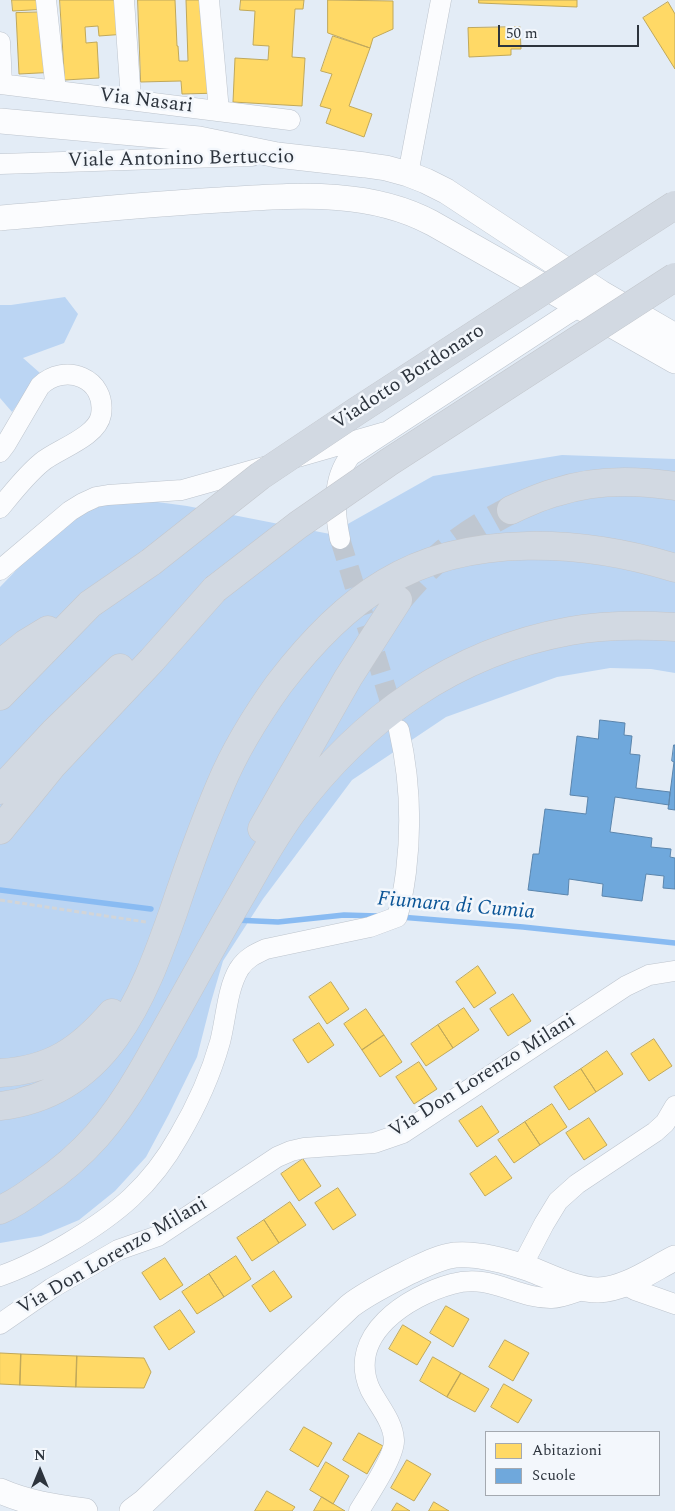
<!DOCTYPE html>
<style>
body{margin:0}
#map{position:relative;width:675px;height:1511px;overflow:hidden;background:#e3ecf6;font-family:Spectral,serif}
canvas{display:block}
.legend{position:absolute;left:485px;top:1431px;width:175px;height:65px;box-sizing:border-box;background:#f3f7fc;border:1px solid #a4a9b0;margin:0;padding:6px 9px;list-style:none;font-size:15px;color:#2d343d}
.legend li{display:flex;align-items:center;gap:10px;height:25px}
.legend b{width:25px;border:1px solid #a4a9b0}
.north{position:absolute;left:15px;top:1446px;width:50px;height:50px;-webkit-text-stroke:4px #f3f7fc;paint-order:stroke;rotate:0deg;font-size:14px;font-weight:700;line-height:20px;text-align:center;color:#2d343d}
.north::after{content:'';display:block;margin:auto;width:18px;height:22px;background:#2d343d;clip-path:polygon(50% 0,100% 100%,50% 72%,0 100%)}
.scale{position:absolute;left:498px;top:25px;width:141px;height:22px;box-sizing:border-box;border:2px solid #2d343d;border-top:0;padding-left:6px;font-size:15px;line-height:18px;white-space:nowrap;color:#2d343d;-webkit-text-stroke:4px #f3f7fc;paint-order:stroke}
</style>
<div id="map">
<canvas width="675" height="1511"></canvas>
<ul class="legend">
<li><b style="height:14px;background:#ffd966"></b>Abitazioni</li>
<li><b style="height:14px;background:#6fa8dc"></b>Scuole</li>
</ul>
<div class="north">N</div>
<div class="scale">50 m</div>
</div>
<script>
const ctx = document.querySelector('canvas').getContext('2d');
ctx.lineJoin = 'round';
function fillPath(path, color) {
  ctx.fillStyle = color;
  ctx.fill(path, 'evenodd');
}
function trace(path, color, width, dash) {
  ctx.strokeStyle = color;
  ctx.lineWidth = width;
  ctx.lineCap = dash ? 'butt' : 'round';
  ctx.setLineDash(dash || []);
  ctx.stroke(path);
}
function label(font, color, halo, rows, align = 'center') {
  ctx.font = font + ' Spectral,serif';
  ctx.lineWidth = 5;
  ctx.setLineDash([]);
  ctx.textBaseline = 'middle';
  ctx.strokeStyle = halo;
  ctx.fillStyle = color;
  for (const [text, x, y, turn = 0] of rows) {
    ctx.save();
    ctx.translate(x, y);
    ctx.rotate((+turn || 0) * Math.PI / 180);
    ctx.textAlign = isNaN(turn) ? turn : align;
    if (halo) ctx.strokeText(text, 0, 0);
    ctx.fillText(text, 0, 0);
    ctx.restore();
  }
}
const green = new Path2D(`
 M 65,297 L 78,314 L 64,343 L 23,358 L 40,373 L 12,412 L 0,398 L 0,305 L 11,305 Z
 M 562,455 L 675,459 L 675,673 L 651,669 L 610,668 L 557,677 L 446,717 L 352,780 L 263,899 L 223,961 L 211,1002 L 197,1057 L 169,1114 L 146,1157 L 115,1191 L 79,1220 L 41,1236 L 0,1243 L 0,587 L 54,531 L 102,503 L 150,501 L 187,506 L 330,534 L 433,476 Z`);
const homes = new Path2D(`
 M 12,0 L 48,0 L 48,9 L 13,11 Z
 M 60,0 L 124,0 L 126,34 L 99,36 L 98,26 L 85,27 L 86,43 L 97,42 L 99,78 L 65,80 Z
 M 138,0 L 175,0 L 177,46 L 178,46 L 179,61 L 188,61 L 186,0 L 217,0 L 220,93 L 182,94 L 181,81 L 141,82 Z
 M 241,0 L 304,0 L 303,9 L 295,9 L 292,57 L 305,58 L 302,106 L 233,102 L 235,58 L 268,60 L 269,46 L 253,45 L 255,11 L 240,10 Z
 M 328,0 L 393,1 L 393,29 L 373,38 L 370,48 L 328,33 Z
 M 479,0 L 577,0 L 577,7 L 479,3 Z
 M 668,2 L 675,14 L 675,69 L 643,18 Z
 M 55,12 L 58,72 L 19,74 L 16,13 Z
 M 520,27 L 521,49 L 511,49 L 511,55 L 469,57 L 468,28 Z
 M 333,36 L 370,48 L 349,106 L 372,114 L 364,137 L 326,123 L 331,109 L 320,106 L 332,74 L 321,71 Z
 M 478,966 L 496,993 L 474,1008 L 456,982 Z
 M 331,982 L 349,1009 L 327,1024 L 309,997 Z
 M 513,994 L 531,1021 L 508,1036 L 490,1009 Z
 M 464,1008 L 479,1030 L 453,1048 L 438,1025 Z
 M 366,1009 L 384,1035 L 362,1050 L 344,1024 Z
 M 319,1023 L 334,1045 L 308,1063 L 293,1040 Z
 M 438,1025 L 453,1048 L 426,1066 L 411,1044 Z
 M 384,1035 L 402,1062 L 380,1077 L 362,1050 Z
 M 654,1039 L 672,1066 L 649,1081 L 631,1054 Z
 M 607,1051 L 623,1074 L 596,1092 L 581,1069 Z
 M 419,1062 L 437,1089 L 414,1104 L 396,1077 Z
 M 581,1069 L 596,1092 L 569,1110 L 554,1087 Z
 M 552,1104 L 567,1127 L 540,1145 L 525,1122 Z
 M 482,1106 L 499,1132 L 477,1147 L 459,1121 Z
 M 589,1118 L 607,1145 L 584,1160 L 566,1133 Z
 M 525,1122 L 540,1145 L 514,1163 L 498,1140 Z
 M 496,1156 L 512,1178 L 485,1196 L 470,1174 Z
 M 303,1159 L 321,1186 L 299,1201 L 281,1174 Z
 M 338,1188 L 356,1215 L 333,1230 L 315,1203 Z
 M 290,1202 L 306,1225 L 279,1243 L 264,1220 Z
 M 264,1220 L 279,1243 L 252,1261 L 237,1238 Z
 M 236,1256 L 251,1279 L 224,1297 L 209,1274 Z
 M 165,1258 L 183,1285 L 160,1300 L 142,1273 Z
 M 274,1271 L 292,1297 L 270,1312 L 252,1286 Z
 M 209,1274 L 224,1297 L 197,1314 L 182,1292 Z
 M 446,1306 L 469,1319 L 453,1347 L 430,1333 Z
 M 180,1310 L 195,1332 L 169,1350 L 154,1327 Z
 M 403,1325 L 431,1342 L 417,1365 L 389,1349 Z
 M 505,1340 L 529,1353 L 513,1381 L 489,1367 Z
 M 0,1353 L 21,1354 L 20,1385 L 0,1384 Z
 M 21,1354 L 77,1356 L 76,1387 L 20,1385 Z
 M 77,1356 L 144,1358 L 151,1372 L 144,1388 L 76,1387 Z
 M 433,1357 L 461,1373 L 447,1397 L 420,1381 Z
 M 461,1373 L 489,1389 L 475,1412 L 447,1397 Z
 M 504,1384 L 532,1400 L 518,1423 L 491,1407 Z
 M 304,1427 L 332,1443 L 318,1467 L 290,1450 Z
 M 359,1433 L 383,1446 L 367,1474 L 343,1460 Z
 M 407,1460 L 431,1474 L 414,1501 L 391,1488 Z
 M 326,1462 L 349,1476 L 333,1504 L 310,1490 Z
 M 267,1491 L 295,1507 L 292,1511 L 255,1511 Z
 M 322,1497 L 345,1511 L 314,1511 Z
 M 434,1502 L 449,1511 L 429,1511 Z
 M 397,1503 L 410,1511 L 392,1511 Z`);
const schools = new Path2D(`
 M 600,720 L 625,723 L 624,735 L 632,736 L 630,754 L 640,755 L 636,788 L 670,792 L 669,805 L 615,797 L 610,832 L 652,838 L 651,847 L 671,849 L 670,857 L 675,858 L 675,889 L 663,888 L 664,876 L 646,874 L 642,901 L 602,896 L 603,884 L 569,879 L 568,895 L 528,890 L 533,854 L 539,854 L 545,809 L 586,814 L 588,797 L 570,795 L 577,736 L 598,739 Z
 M 674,745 L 675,745 L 675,810 L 668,809 L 674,762 L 672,761 Z`);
const stream = new Path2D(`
 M 0,890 L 151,909
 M 400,917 L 523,927 L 675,943
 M 235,920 L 278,922 L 344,915 L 378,916`);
const minorTunnel = new Path2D(`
 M 340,539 L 396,721`);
const motorwayTunnel = new Path2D(`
 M 398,600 C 433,558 462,535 511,510`);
const path = new Path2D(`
 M 0,900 L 146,922`);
const minor = new Path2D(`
 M 46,0 L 56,91
 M 124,0 L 131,100
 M 209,0 L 219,111
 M 0,42 L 2,84
 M 0,84 L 290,120
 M 0,164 L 252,156
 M 408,174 L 441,0
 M 0,452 L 6,444 L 40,386 C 65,362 107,378 101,415 C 97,437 58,449 42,462 C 26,475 13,492 0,508
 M 298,457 L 385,432
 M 340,539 C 334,510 332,480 350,456 L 567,314 L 590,300
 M 0,570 L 70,511 L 83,503 L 96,497 L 108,495 L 182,490 L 267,466
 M 522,1266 L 544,1224 L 558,1201 L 577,1184 L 655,1132 L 665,1123 L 675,1106
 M 0,1276 C 24,1268 46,1256 68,1243 C 117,1214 151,1186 179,1136 C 196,1107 211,1074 220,1042 C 226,1019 227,989 239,969 C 246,958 255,954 266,949 L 370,927 L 397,917 C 402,902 404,887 406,872 C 412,823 410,778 399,730
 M 624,1284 L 635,1290 L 675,1304
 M 0,1324 L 52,1288 L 118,1250 L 158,1236 L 277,1157 L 291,1151 L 304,1148 L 374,1143 L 403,1133 L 626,986 L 649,975 L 675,971
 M 359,1511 C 368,1496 395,1456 394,1440 C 393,1421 378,1405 370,1389 C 346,1335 408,1296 452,1284 C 492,1273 516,1299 552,1298 C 562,1298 575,1292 585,1289`);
const tertiary = new Path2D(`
 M 0,121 L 199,139 L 277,155 L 365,165 L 386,168 L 408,174 L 426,181 L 446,191 L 601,293 L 675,336
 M 0,218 C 73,212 146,204 220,200 C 291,196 367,188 432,223 L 675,361
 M 0,1491 C 27,1503 55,1507 85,1511
 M 132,1511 L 144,1502 L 350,1306 C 368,1292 388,1283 409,1272 C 424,1265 439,1257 455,1255 C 479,1253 507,1261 530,1269 C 551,1277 575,1290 598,1290 C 626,1289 651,1270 675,1258`);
const motorway = new Path2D(`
 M 511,510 C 526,503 541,496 557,492 C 596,479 636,480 675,486
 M 0,664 L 25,644 L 48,630
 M 0,696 L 90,604 L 151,562
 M 0,790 L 54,732 L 120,668
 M 262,829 L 348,678 L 398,600
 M 0,830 L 52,766 L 152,660 L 215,589
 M 0,1073 C 51,1070 80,1050 112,1013
 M 0,1106 C 107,1094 143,998 174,910 C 188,868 203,826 220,786 C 235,750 256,716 279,684 C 308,646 343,608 385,583 C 468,532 585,540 675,568
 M 0,1210 C 14,1204 27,1195 39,1186 C 85,1155 113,1121 141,1073 C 176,1013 208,952 243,892 C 258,865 274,837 292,812 C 361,719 454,652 570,631 C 604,625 640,625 675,627`);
const motorwayBridge = new Path2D(`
 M 151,562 L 260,476 L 357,411 L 675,205
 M 215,589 L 298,525 L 389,462 L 675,277`);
const streetNames = [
 ["Via Nasari",146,102,7],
 ["Viale Antonino Bertuccio",181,160,-1],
 ["Viadotto Bordonaro",409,378,-33],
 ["Via Don Lorenzo Milani",483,1077,-32],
 ["Via Don Lorenzo Milani",113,1257,-30]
];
const waterNames = [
 ["Fiumara di Cumia",456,907,5]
];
fillPath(green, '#bbd5f3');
fillPath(homes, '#ffd966');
trace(homes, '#c0a85a', 1);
fillPath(schools, '#6fa8dc');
trace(schools, '#5b85ac', 1);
trace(stream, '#89bbf2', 5.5);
trace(minorTunnel, '#bfc7d1', 20, [20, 10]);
trace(motorwayTunnel, '#bfc7d1', 28, [28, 14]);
trace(minor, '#bdc4cd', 21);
trace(tertiary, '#bdc4cd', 26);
trace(motorway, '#c3c7cd', 29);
trace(path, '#d2d5d8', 3, [5, 2.5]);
trace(minor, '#fbfcfe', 20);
trace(tertiary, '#fbfcfe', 25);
trace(motorway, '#d2d9e2', 28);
trace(motorwayBridge, '#c3c7cd', 29, []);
trace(motorwayBridge, '#d2d9e2', 28);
label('20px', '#2d343d', '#f3f7fc', streetNames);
label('italic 21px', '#0a5496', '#f3f7fc', waterNames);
</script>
